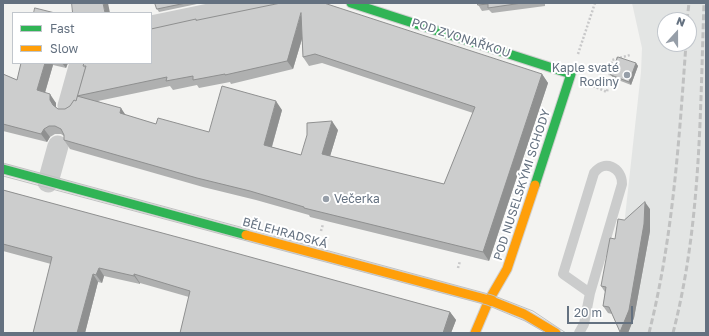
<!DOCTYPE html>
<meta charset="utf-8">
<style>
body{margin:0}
#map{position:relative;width:709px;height:336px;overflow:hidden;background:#f3f3f1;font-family:"Golos Text",sans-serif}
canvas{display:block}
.frame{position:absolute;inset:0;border:4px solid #647180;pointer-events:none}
.legend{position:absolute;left:12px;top:12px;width:140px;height:52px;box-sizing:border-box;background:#fff;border:1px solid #c1c6cc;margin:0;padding:5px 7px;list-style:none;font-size:12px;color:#647180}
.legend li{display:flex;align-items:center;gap:8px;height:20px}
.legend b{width:20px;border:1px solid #c1c6cc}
.north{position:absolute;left:657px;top:12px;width:40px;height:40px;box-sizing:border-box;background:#fff;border:1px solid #c1c6cc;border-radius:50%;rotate:21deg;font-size:11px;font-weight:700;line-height:16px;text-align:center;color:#647180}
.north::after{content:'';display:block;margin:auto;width:14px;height:18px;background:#969ea8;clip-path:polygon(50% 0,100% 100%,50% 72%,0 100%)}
.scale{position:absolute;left:567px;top:306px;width:66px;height:18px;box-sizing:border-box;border:2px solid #647180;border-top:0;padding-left:5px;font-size:12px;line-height:14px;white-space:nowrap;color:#647180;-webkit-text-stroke:3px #fff;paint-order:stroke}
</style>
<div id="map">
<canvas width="709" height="336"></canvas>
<div class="frame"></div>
<ul class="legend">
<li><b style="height:5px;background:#30b455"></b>Fast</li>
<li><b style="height:5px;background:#ff9f0a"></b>Slow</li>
</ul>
<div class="north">N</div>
<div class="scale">20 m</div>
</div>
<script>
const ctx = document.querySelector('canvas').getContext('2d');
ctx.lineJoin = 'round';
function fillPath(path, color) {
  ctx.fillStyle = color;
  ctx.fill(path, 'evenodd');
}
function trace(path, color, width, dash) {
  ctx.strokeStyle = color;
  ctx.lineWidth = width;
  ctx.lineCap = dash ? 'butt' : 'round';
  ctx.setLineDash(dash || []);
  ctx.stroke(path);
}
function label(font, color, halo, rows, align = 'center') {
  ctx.font = font + ' "Golos Text",sans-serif';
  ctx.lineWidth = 4;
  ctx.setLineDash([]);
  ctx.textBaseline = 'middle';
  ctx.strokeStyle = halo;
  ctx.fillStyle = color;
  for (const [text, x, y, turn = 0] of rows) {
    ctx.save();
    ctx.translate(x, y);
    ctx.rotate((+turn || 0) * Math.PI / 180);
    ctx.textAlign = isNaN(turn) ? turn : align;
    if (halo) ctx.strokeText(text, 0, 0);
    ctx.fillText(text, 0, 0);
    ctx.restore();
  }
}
const built = new Path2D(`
 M 632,3 L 706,3 L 706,333 L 622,333 L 616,315 L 608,313 L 624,226 L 641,72 L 642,48 ZM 665,20 L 689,20 L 689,44 L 665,44 Z`);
const path = new Path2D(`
 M 578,54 L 595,3
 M 593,86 L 607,92 L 612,60 L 630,55
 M 321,231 L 323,224
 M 458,268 L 460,261`);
const lane = new Path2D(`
 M 579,333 L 584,324 L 590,293 L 622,184 C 622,167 604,159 594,173 L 563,274 L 590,293`);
const street = new Path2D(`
 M 151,26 L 262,3
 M 68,106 L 80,63
 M 48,182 L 58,146`);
const fast = new Path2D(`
 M 351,3 L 571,74 L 535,185
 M 3,169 L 246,235`);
const slow = new Path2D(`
 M 246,235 L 489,300 L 524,314 L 556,333
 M 475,333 L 489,300 L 507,269 L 535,185`);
const tram = new Path2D(`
 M 3,163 L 492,295 L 533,311 L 566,333
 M 3,176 L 487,305 L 525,321 L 546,333`);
const rail = new Path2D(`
 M 687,20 L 689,3
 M 649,333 C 673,238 679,141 686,44
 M 673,333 C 701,225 700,114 704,3`);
const wall = new Path2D(`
 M 155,3 L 197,3 L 197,4 L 159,12 L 157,9 Z
 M 477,3 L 545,3 L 545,6 L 492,13 L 489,10 L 482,11 Z
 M 197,20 L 542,74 L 548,83 L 489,261 L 310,217 L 309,215 L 256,200 L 203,187 L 70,149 L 64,140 L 64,136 L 61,134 L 55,134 L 50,137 L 47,142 L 3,131 L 3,74 L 17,80 L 21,63 L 68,63 L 66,68 L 53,65 L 45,93 L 56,103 L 56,107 L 58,109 L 65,109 L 70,106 L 76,101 L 85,68 L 83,66 ZM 302,39 L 303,57 L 309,66 L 322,63 L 473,113 L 444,184 L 330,156 L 338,130 L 301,155 L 272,147 L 282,110 L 209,132 L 156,124 L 126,115 L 98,101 L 170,86 L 173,90 L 197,85 L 199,88 L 230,82 L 231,84 L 293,69 Z
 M 636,63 L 638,66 L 631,85 L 613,78 L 611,75 Z
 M 3,190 L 450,312 L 456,320 L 451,333 L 180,333 L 189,297 L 140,283 L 140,284 L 104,276 L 102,283 L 98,282 L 85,333 L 33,333 L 51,264 L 3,251 Z
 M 650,209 L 650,231 L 634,318 L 628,333 L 621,333 L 612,314 L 608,313 L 603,306 L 605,292 L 601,286 L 624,220 Z`);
const shadedWall = new Path2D(`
 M 103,3 L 108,3 L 110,13 L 105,13 Z
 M 301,13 L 307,22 L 293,69 L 287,61 Z
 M 45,63 L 52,63 L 53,65 L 43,99 L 37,90 Z
 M 62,63 L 68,63 L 66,68 Z
 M 636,63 L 638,66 L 631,85 L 629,82 Z
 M 542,74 L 548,83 L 489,261 L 483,252 Z
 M 50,94 L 56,103 L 56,109 L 53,105 L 50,100 Z
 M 276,101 L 282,110 L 270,153 L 264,145 Z
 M 121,108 L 127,117 L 120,113 Z
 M 332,121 L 338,130 L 328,163 L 322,154 Z
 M 44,129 L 50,137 L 47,142 L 41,134 Z
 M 645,202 L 650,209 L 650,231 L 634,318 L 628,333 L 621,333 L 620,332 Z
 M 99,268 L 104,276 L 102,283 L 96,275 Z
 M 93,274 L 98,282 L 85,333 L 77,333 Z
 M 134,274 L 140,283 L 140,284 L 134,276 Z
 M 450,312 L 456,320 L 451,333 L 443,333 Z`);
const building = new Path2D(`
 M 72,3 L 103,3 L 105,13 L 73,13 Z
 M 155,3 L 186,3 L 157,9 Z
 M 281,3 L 324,3 L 542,74 L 483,252 L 304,208 L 304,207 L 250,191 L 197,178 L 64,140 L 64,135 L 61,129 L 55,126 L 49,126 L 44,129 L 41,134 L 3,124 L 3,74 L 17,80 L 21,63 L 45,63 L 37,90 L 50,94 L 50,100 L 53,105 L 58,109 L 65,109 L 70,106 L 74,100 L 76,101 L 86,66 L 83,66 L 84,63 L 151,63 L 151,29 L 196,19 L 196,20 ZM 301,13 L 303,57 L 315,54 L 475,107 L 444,184 L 322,154 L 332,121 L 307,123 L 307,135 L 301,155 L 264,145 L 276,101 L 222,86 L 209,132 L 158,118 L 156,124 L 120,113 L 121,108 L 77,96 L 167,77 L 166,81 L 193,76 L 193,80 L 225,74 L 225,75 L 287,61 Z
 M 478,3 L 522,3 L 488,8 L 488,4 L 478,5 Z
 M 35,8 L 55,13 L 34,13 Z
 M 618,57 L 636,63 L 629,82 L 611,75 Z
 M 3,190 L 203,244 L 450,312 L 443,333 L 180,333 L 190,291 L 134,274 L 134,276 L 99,268 L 96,275 L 93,274 L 77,333 L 33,333 L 52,257 L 3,244 Z
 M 645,202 L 644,224 L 629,310 L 620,332 L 609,307 L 603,306 L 606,287 L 601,286 L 610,238 L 615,239 L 618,219 L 624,220 Z`);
const markers = [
 [627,75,4,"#969ea8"],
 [326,199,4,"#969ea8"]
];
const streetNames = [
 ["POD ZVONAŘKOU",461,38,18],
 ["POD NUSELSKÝMI SCHODY",522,185,-72],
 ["BĚLEHRADSKÁ",285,233,15]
];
const poiNames = [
 ["Kaple svaté",619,68],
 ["Rodiny",619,82],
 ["Večerka",334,199,"left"]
];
fillPath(built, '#e3e5e4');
trace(fast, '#cfcfcf', 11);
trace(slow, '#cfcfcf', 11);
trace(path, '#c8c8c9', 2.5, [2, 2]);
trace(lane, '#cbcccc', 10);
trace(street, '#cbcccc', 21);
trace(fast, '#30b455', 9);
trace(slow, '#ff9f0a', 9);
trace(tram, '#c0c1c1', 1);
trace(rail, '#c0c1c1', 3, [6, 3]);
fillPath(wall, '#afb0b0');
fillPath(shadedWall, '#8f9090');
fillPath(building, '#cccdcd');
trace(building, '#8f9090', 1);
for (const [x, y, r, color] of markers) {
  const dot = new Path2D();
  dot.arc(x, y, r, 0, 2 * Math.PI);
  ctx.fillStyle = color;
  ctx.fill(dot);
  trace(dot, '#fff', 1.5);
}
label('12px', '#647180', '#fff', streetNames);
label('12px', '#647180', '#fff', poiNames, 'right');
</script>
